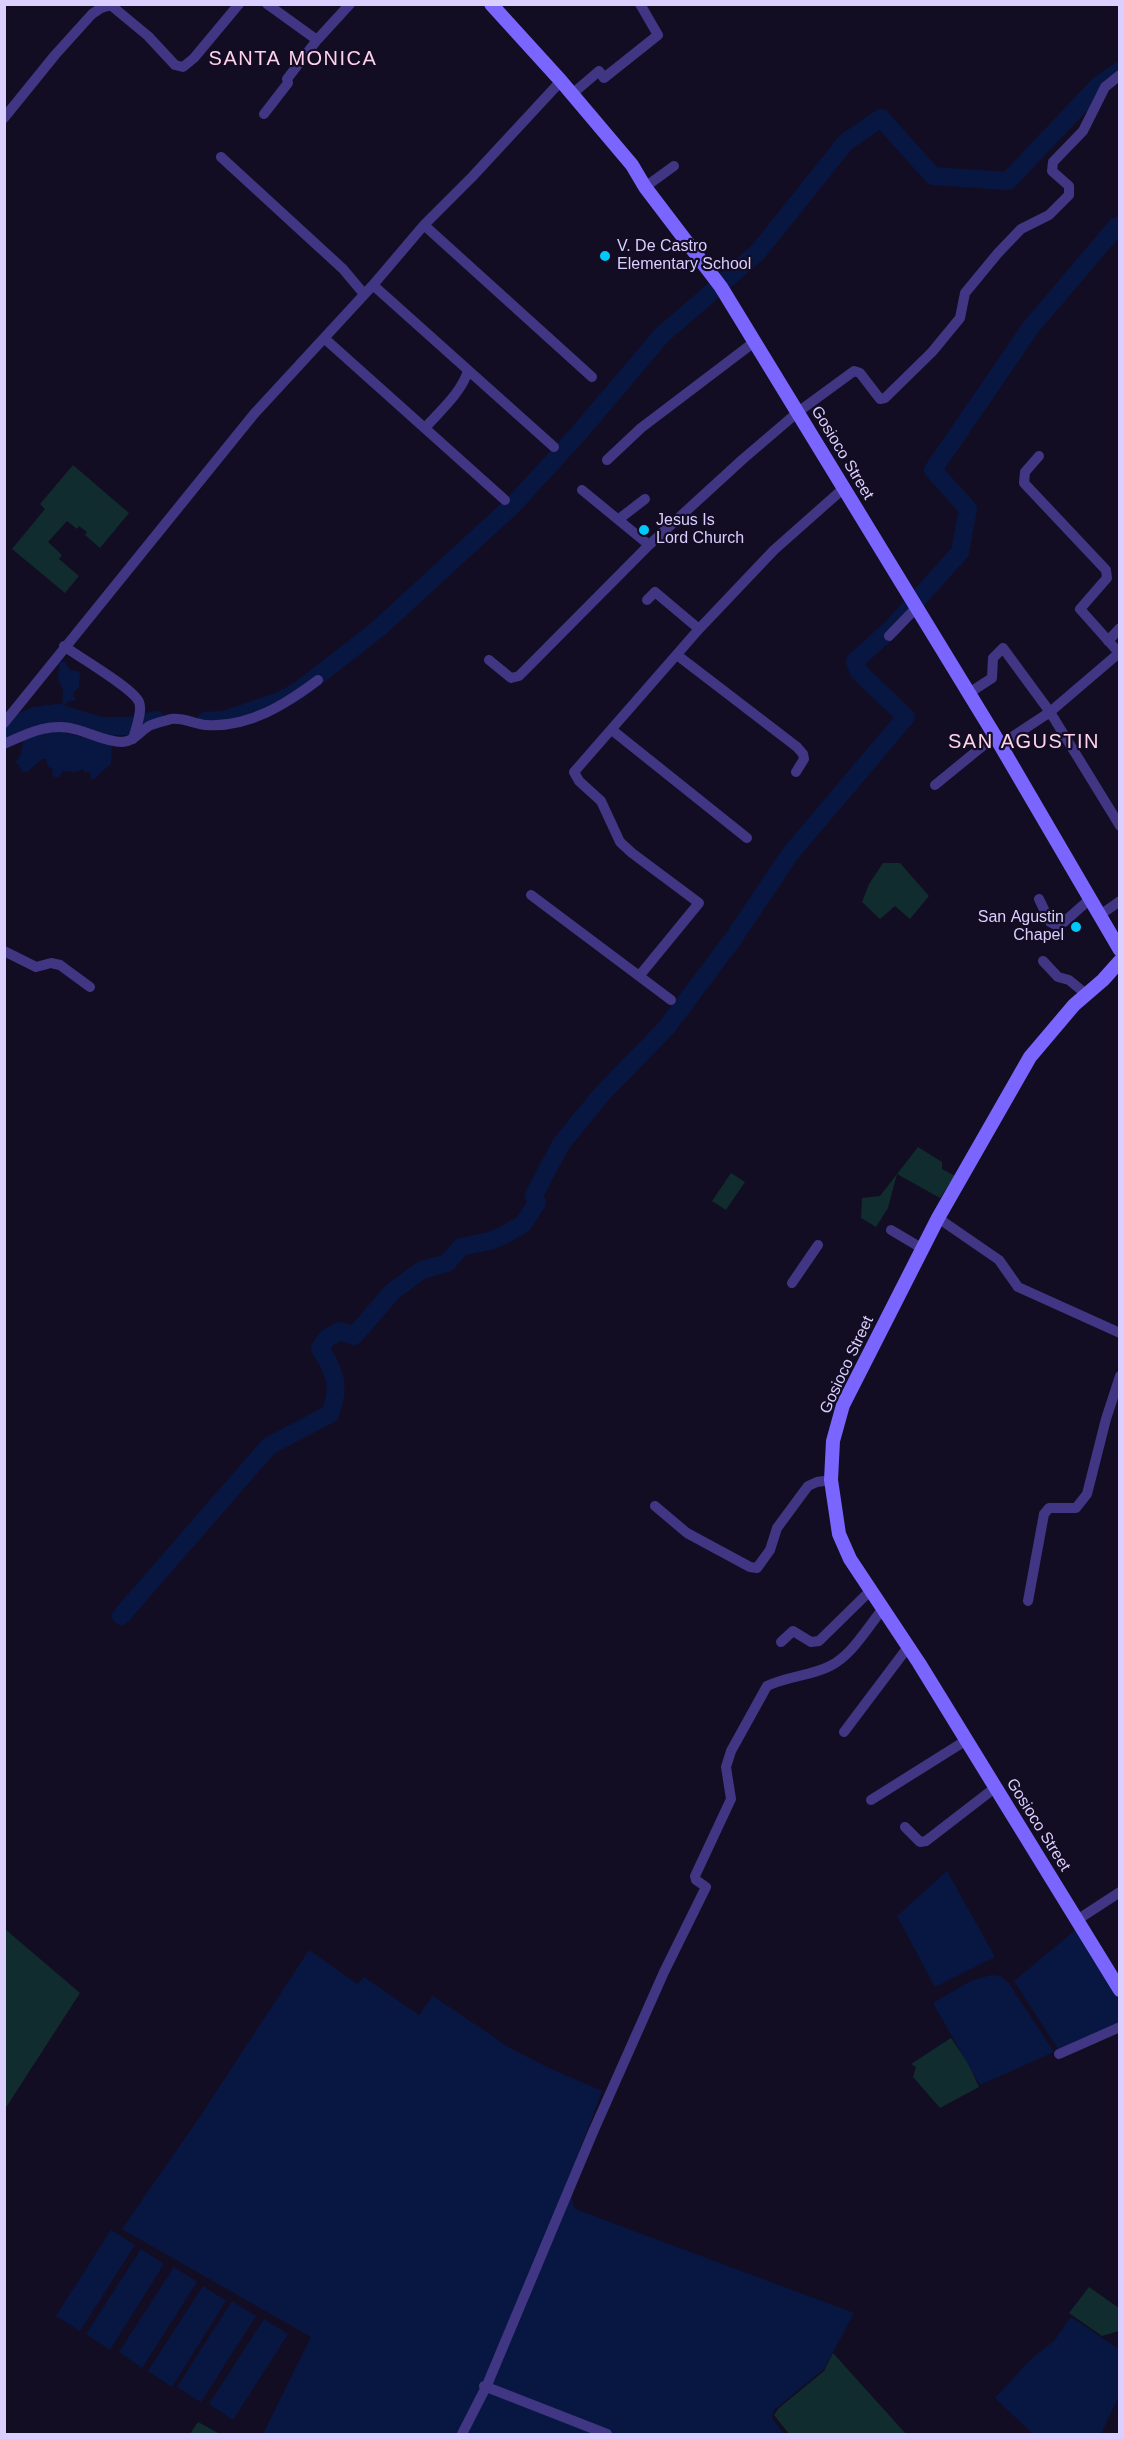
<!DOCTYPE html>
<style>
body{margin:0}
#map{position:relative;width:1124px;height:2439px;overflow:hidden;background:#130d23;font-family:Helvetica,sans-serif}
canvas{display:block}
.frame{position:absolute;inset:0;border:6px solid #dacfff;pointer-events:none}
</style>
<div id="map">
<canvas width="1124" height="2439"></canvas>
<div class="frame"></div>
</div>
<script>
const ctx = document.querySelector('canvas').getContext('2d');
ctx.lineJoin = 'round';
function fillPath(path, color) {
  ctx.fillStyle = color;
  ctx.fill(path, 'evenodd');
}
function trace(path, color, width, dash) {
  ctx.strokeStyle = color;
  ctx.lineWidth = width;
  ctx.lineCap = dash ? 'butt' : 'round';
  ctx.setLineDash(dash || []);
  ctx.stroke(path);
}
function label(font, color, halo, rows, align = 'center') {
  ctx.font = font + ' Helvetica,sans-serif';
  ctx.lineWidth = 4.5;
  ctx.setLineDash([]);
  ctx.textBaseline = 'middle';
  ctx.strokeStyle = halo;
  ctx.fillStyle = color;
  for (const [text, x, y, turn = 0] of rows) {
    ctx.save();
    ctx.translate(x, y);
    ctx.rotate((+turn || 0) * Math.PI / 180);
    ctx.textAlign = isNaN(turn) ? turn : align;
    if (halo) ctx.strokeText(text, 0, 0);
    ctx.fillText(text, 0, 0);
    ctx.restore();
  }
}
const green = new Path2D(`
 M 73,465 L 129,513 L 100,548 L 85,535 L 87,532 L 79,526 L 77,529 L 67,521 L 48,542 L 62,555 L 59,559 L 79,576 L 65,593 L 12,549 L 45,509 L 40,504 Z
 M 883,863 L 900,863 L 929,896 L 910,919 L 895,906 L 880,919 L 862,902 L 869,884 Z
 M 918,1147 L 942,1162 L 942,1169 L 955,1176 L 940,1198 L 897,1174 L 888,1208 L 876,1227 L 861,1218 L 862,1198 L 880,1196 Z
 M 731,1173 L 745,1182 L 726,1210 L 712,1201 Z
 M 5,1929 L 80,1993 L 5,2109 Z
 M 951,2038 L 968,2063 L 979,2087 L 940,2108 L 913,2077 L 916,2067 L 911,2064 Z
 M 1089,2287 L 1119,2308 L 1119,2331 L 1102,2336 L 1069,2313 Z
 M 833,2353 L 906,2434 L 789,2434 L 774,2415 L 779,2408 L 824,2371 Z
 M 198,2422 L 220,2434 L 190,2434 Z`);
const water = new Path2D(`
 M 60,662 L 65,662 L 70,670 L 80,672 L 79,687 L 73,694 L 76,700 L 67,702 L 62,708 L 63,690 L 58,679 Z
 M 58,731 L 112,745 L 111,764 L 94,779 L 91,779 L 90,772 L 84,772 L 84,769 L 72,773 L 71,771 L 63,771 L 59,777 L 56,778 L 53,776 L 52,768 L 48,767 L 46,759 L 42,759 L 27,772 L 22,772 L 18,764 L 15,763 L 20,756 L 24,739 L 37,733 Z
 M 947,1871 L 995,1957 L 935,1987 L 897,1916 Z
 M 1079,1927 L 1119,1994 L 1119,2023 L 1060,2052 L 1014,1981 Z
 M 309,1950 L 357,1984 L 364,1977 L 419,2015 L 433,1996 L 510,2048 L 547,2067 L 602,2091 L 567,2184 L 575,2209 L 854,2313 L 824,2369 L 774,2410 L 772,2418 L 784,2434 L 609,2434 L 484,2384 L 458,2434 L 263,2434 L 311,2337 L 122,2229 L 197,2121 Z
 M 991,1975 L 1000,1976 L 1008,1982 L 1054,2052 L 980,2085 L 933,2003 L 971,1981 Z
 M 111,2230 L 135,2245 L 80,2331 L 56,2316 Z
 M 141,2249 L 164,2264 L 110,2350 L 86,2334 Z
 M 174,2267 L 197,2282 L 142,2368 L 119,2352 Z
 M 203,2286 L 226,2301 L 172,2387 L 148,2371 Z
 M 232,2301 L 256,2316 L 201,2402 L 177,2387 Z
 M 1071,2317 L 1119,2349 L 1119,2396 L 1101,2434 L 1033,2434 L 995,2398 L 1033,2357 L 1054,2341 Z
 M 264,2319 L 288,2334 L 233,2420 L 209,2404 Z
 M 486,2389 L 596,2434 L 465,2434 Z`);
const river = new Path2D(`
 M 206,721 L 224,720 L 277,702 L 297,692 L 378,629 L 514,504 L 578,434 L 662,335 L 758,252 L 846,142 L 881,118 L 933,176 L 1008,181 L 1100,84 L 1120,71
 M 4,729 L 35,716 L 58,713 L 101,726 L 129,726 L 156,720
 M 121,1616 L 269,1446 L 330,1414 C 341,1385 335,1373 320,1348 L 327,1338 L 340,1331 L 354,1336 L 393,1291 L 422,1270 L 447,1263 L 461,1247 L 490,1241 L 506,1234 L 523,1224 L 537,1203 L 534,1195 L 561,1144 L 601,1095 L 667,1027 L 733,939 L 790,854 L 906,717 L 859,672 L 855,661 L 891,629 L 960,552 L 968,509 L 933,470 L 1031,327 L 1116,227 L 1120,226`);
const street = new Path2D(`
 M 267,4 L 317,40 L 350,4
 M 113,7 L 148,36 L 175,65 L 183,67 L 194,58 L 239,4
 M 571,95 L 599,71 L 604,78 L 658,35 L 640,4
 M 264,114 L 288,83 L 287,79 L 317,40
 M 4,118 L 55,55 L 92,14 L 101,8 L 115,4
 M 221,157 L 343,269 L 364,294
 M 645,187 L 674,166
 M 424,225 L 592,377
 M 373,285 L 554,447
 M 324,338 L 505,500
 M 425,428 C 440,411 461,393 468,371
 M 1039,456 L 1025,472 L 1024,483 L 1106,570 L 1107,578 L 1080,609 L 1120,654
 M 607,460 L 641,428 L 753,343
 M 582,490 L 649,545
 M 619,519 L 645,499
 M 647,600 L 655,592 L 699,629
 M 889,636 L 917,607
 M 1108,641 L 1120,628
 M 64,646 C 80,658 133,688 139,702 C 143,712 135,730 133,739
 M 677,655 L 797,747 L 803,754 L 804,759 L 796,772
 M 489,660 L 511,678 L 519,676 L 649,545 L 743,459 L 798,412 L 854,371 L 860,373 L 880,399 L 885,398 L 932,352 L 960,318 L 965,293 L 998,253 L 1021,229 L 1049,215 L 1069,195 L 1069,186 L 1052,171 L 1053,162 L 1083,131 L 1105,87 L 1120,75
 M 969,693 L 992,678 L 993,658 L 1003,648 L 1050,712 L 1120,826
 M 4,723 L 254,414 L 373,285 L 424,225 L 472,177 L 561,81
 M 612,730 L 747,838
 M 4,744 C 28,733 52,721 78,730 C 92,734 107,742 122,742 C 135,741 139,732 149,726 C 154,723 165,721 171,719 C 183,717 194,724 206,725 C 249,728 286,704 318,680
 M 1000,745 L 1050,712 L 1119,653
 M 935,785 L 995,736
 M 531,895 L 671,1000
 M 1039,899 L 1050,922 L 1056,925 L 1064,922 L 1090,899
 M 1100,915 L 1120,901
 M 4,951 L 36,967 L 51,963 L 60,965 L 90,987
 M 1043,961 L 1058,977 L 1069,980 L 1086,994
 M 640,975 L 699,903 L 632,853 L 620,842 L 601,801 L 579,781 L 574,772 L 699,629 L 774,550 L 844,488
 M 938,1218 L 999,1260 L 1018,1287 L 1120,1333
 M 891,1230 L 923,1249
 M 792,1283 L 818,1245
 M 655,1506 L 687,1533 L 750,1567 L 757,1568 L 770,1550 L 777,1528 L 808,1486 L 817,1482 L 831,1480
 M 1028,1601 L 1044,1514 L 1049,1508 L 1076,1508 L 1087,1494 L 1106,1419 L 1120,1376
 M 781,1642 L 793,1631 L 811,1642 L 819,1641 L 870,1591
 M 844,1732 L 908,1647
 M 871,1800 L 965,1741
 M 905,1827 L 920,1842 L 926,1841 L 996,1787
 M 1077,1920 L 1120,1892
 M 1059,2054 L 1120,2027
 M 484,2386 L 607,2434
 M 462,2434 L 487,2385 L 593,2132 L 664,1972 L 706,1887 L 696,1880 L 695,1876 L 731,1799 L 726,1767 L 731,1751 L 767,1686 C 787,1676 811,1676 830,1666 C 852,1655 867,1628 882,1610`);
const secondary = new Path2D(`
 M 491,4 L 561,81 L 632,165 L 645,187 L 721,287 L 995,736 L 1120,950
 M 1120,961 L 1103,980 L 1074,1005 L 1030,1057 L 938,1218 L 843,1405 L 833,1441 L 831,1480 L 839,1534 L 850,1559 L 919,1663 L 1120,1990`);
const markers = [
 [605,256,6,"#00c8fa"],
 [644,530,6,"#00c8fa"],
 [1076,927,6,"#00c8fa"]
];
const poiNames = [
 ["V. De Castro",617,247],
 ["Elementary School",617,265],
 ["Jesus Is",656,521],
 ["Lord Church",656,539],
 ["San Agustin",1064,918,"right"],
 ["Chapel",1064,936,"right"]
];
const streetNames = [
 ["Gosioco Street",842,453,59],
 ["Gosioco Street",847,1365,-65],
 ["Gosioco Street",1038,1825,58]
];
const quarterNames = [
 ["SANTA MONICA",293,59],
 ["SAN AGUSTIN",1024,742]
];
fillPath(green, '#102c2e');
fillPath(water, '#081742');
trace(river, '#081742', 18);
trace(street, '#413684', 10);
trace(secondary, '#7a66ff', 14);
for (const [x, y, r, color] of markers) {
  const dot = new Path2D();
  dot.arc(x, y, r, 0, 2 * Math.PI);
  ctx.fillStyle = color;
  ctx.fill(dot);
  trace(dot, '#130d23', 2);
}
label('16px', '#dacfff', '#130d23', poiNames, 'left');
label('16px', '#dacfff', '#130d23', streetNames);
ctx.letterSpacing = '1.5px';
label('20px', '#ffd1ea', '#130d23', quarterNames);
ctx.letterSpacing = '0px';
</script>
